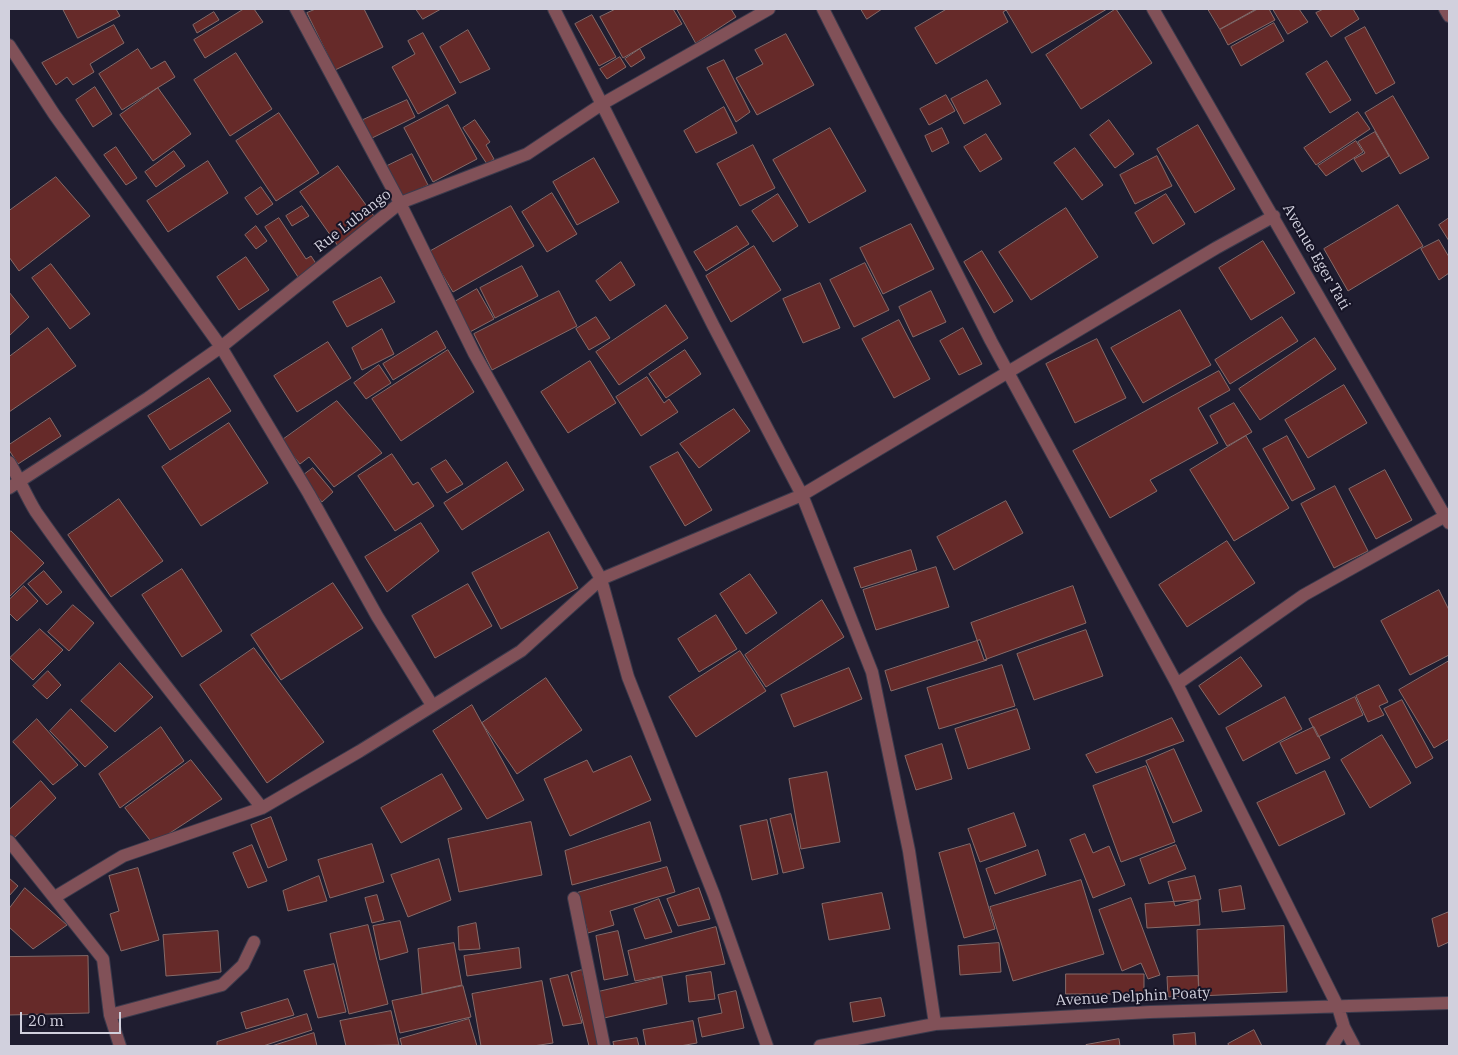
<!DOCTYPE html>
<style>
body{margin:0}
#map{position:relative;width:1458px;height:1055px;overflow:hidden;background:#1f1d30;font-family:"IBM Plex Serif",serif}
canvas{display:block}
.frame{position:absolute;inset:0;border:10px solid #d1d0dd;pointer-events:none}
.scale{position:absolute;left:20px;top:1012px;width:101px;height:22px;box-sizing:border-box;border:2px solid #d1d0dd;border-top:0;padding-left:6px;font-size:15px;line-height:18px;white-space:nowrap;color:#d1d0dd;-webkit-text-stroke:4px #161426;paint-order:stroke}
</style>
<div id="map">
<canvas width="1458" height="1055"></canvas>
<div class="frame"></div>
<div class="scale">20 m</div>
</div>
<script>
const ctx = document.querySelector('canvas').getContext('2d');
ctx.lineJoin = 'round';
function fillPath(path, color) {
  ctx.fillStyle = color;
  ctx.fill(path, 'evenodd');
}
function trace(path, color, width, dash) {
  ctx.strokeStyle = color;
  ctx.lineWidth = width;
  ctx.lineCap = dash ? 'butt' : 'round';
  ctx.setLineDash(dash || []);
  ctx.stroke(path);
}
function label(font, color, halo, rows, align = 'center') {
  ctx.font = font + ' "IBM Plex Serif",serif';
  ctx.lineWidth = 4;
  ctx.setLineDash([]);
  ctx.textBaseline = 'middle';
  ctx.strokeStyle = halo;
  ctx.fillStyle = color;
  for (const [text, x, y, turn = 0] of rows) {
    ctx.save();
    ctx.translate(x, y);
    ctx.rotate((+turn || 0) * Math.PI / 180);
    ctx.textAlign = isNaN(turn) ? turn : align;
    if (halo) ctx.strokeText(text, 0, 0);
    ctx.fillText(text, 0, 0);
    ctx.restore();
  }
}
const building = new Path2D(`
 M 63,9 L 116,9 L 120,16 L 78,38 Z
 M 244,9 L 254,9 L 263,22 L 205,58 L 194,40 Z
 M 316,9 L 364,9 L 383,47 L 335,70 L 307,13 Z
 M 416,9 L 441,9 L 423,19 Z
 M 616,9 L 673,9 L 682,24 L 623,58 L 600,17 Z
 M 677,9 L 731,9 L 736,17 L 696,43 Z
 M 861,9 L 882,9 L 867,19 Z
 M 947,9 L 1008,9 L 1003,12 L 1008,22 L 936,64 L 915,28 Z
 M 1006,9 L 1107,9 L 1032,53 Z
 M 1116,9 L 1152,63 L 1081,109 L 1046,55 Z
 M 1208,9 L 1256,9 L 1220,29 Z
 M 1258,9 L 1269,9 L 1275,20 L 1228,45 L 1220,30 Z
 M 1273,9 L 1299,9 L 1308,22 L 1288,34 Z
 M 1324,9 L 1353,9 L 1359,19 L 1331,37 L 1316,13 Z
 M 214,12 L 219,20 L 197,33 L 193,25 Z
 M 592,15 L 616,57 L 599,66 L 575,24 Z
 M 1274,23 L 1284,41 L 1241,66 L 1231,47 Z
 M 114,25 L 124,43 L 90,64 L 94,72 L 73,85 L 67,77 L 56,85 L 42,63 Z
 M 1365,27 L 1395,83 L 1376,94 L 1345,38 Z
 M 468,30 L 490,69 L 460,83 L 440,47 Z
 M 423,33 L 456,93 L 418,114 L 392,67 L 415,54 L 408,41 Z
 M 786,34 L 814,85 L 757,115 L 736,78 L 763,64 L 755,50 Z
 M 138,49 L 151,69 L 165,61 L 175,77 L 122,110 L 99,74 Z
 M 640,49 L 645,58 L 631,67 L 625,59 Z
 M 236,53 L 272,109 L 230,136 L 194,80 Z
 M 620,57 L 626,67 L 607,79 L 600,69 Z
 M 724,60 L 750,112 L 736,122 L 707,68 Z
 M 1327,61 L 1351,100 L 1330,113 L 1306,74 Z
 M 987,80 L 1001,104 L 964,124 L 951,99 Z
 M 95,87 L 112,114 L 93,127 L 76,100 Z
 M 158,88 L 191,134 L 153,161 L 120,115 Z
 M 946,95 L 955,111 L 929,125 L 920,109 Z
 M 1393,96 L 1429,158 L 1400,174 L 1365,113 Z
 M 407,100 L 415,117 L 370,139 L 363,120 Z
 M 448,105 L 477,159 L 433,182 L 404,128 Z
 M 724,107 L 737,133 L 696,153 L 684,131 Z
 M 1358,112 L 1370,129 L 1316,165 L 1304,148 Z
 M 279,113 L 319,173 L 276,201 L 236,141 Z
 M 475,120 L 490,142 L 486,145 L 494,159 L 487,164 L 463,128 Z
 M 1109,120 L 1134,154 L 1115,168 L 1090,135 Z
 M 1198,125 L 1235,189 L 1195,213 L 1157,149 Z
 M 830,128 L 866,191 L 809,223 L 773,160 Z
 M 942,128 L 949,143 L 932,152 L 925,136 Z
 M 1375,132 L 1389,156 L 1362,172 L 1354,159 L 1365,153 L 1358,142 Z
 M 986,134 L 1002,159 L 980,172 L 964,147 Z
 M 1356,141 L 1363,152 L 1326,176 L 1318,166 Z
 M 753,145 L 775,188 L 740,206 L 717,164 Z
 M 116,147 L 137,178 L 126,185 L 104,155 Z
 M 1075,148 L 1103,185 L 1082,200 L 1054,163 Z
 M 174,151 L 185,166 L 156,187 L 145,172 Z
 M 412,154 L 428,185 L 400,199 L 383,168 Z
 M 1157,156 L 1172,186 L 1135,204 L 1120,175 Z
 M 594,158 L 619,202 L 577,225 L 553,182 Z
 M 208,161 L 228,193 L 168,232 L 147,201 Z
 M 338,166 L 376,219 L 338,246 L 300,192 Z
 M 56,177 L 90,216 L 19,271 L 9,257 L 9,211 Z
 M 261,187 L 273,204 L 257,215 L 245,198 Z
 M 552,193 L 577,234 L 547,252 L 522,212 Z
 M 778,194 L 798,226 L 773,242 L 752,211 Z
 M 1166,194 L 1185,224 L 1153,244 L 1135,213 Z
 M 1398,205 L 1423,246 L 1348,291 L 1324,249 Z
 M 302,206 L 309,216 L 292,226 L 286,216 Z
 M 511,206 L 534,246 L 453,292 L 429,252 Z
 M 1066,208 L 1098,257 L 1031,300 L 999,252 Z
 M 279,218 L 306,259 L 311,256 L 319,268 L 300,280 L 265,227 Z
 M 1449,218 L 1449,241 L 1439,225 Z
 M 911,224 L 934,269 L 883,294 L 860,248 Z
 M 256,226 L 267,241 L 256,249 L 245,235 Z
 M 737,226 L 749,244 L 706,271 L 694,252 Z
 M 1439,240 L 1449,257 L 1449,273 L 1439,280 L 1421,249 Z
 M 1263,241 L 1295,293 L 1251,320 L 1219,268 Z
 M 754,246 L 781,290 L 731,322 L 706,276 Z
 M 982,251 L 1013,301 L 994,313 L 964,262 Z
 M 246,257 L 269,290 L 239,310 L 217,277 Z
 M 621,262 L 635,285 L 610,301 L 596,281 Z
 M 865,263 L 889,310 L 854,327 L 830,280 Z
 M 51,264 L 90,314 L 70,329 L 32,278 Z
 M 522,266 L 538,296 L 495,318 L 480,288 Z
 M 381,277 L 395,302 L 347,327 L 333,302 Z
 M 820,283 L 840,328 L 803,343 L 783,299 Z
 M 477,289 L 494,319 L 468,333 L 451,304 Z
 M 559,291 L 577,326 L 492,370 L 474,334 Z
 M 931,291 L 946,322 L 913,337 L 899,307 Z
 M 9,292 L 29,317 L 9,336 Z
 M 666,305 L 688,338 L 619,385 L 596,352 Z
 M 1180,310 L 1211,365 L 1143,403 L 1111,348 Z
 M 596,317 L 610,338 L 589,350 L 576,329 Z
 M 1282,317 L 1298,341 L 1230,384 L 1215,360 Z
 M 899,320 L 930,379 L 894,398 L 862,339 Z
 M 48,328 L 76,366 L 9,412 L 9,357 Z
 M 963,328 L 982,364 L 959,375 L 940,341 Z
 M 382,329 L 394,354 L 362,370 L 352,348 Z
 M 437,331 L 446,348 L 393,380 L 383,364 Z
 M 1315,338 L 1336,369 L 1260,420 L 1239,389 Z
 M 1097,339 L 1126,398 L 1075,423 L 1046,364 Z
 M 328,342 L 351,378 L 297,412 L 274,376 Z
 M 448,350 L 474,392 L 401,441 L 372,399 Z
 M 685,350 L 701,374 L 666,398 L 649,374 Z
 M 590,361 L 616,403 L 568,433 L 541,392 Z
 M 379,365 L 391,383 L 366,399 L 354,383 Z
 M 1219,371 L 1230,390 L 1198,408 L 1218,443 L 1150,480 L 1157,491 L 1110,518 L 1073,451 Z
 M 647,377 L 664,403 L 669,399 L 678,412 L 641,436 L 616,397 Z
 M 209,378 L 231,411 L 170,450 L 148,416 Z
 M 1344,385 L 1367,423 L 1308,458 L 1285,420 Z
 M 337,401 L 382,453 L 334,487 L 309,457 L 300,464 L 281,441 Z
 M 1234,403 L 1252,432 L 1227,446 L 1210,416 Z
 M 734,409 L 750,431 L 699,468 L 680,444 Z
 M 50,418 L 61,436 L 18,464 L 9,450 L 9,445 Z
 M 229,423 L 268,483 L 201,526 L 162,467 Z
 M 1246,436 L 1289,508 L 1234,541 L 1190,470 Z
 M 1287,436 L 1315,489 L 1292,501 L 1263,449 Z
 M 678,452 L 712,510 L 685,526 L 650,467 Z
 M 392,454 L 413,485 L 418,482 L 434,506 L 395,531 L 358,476 Z
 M 446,460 L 463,484 L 447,493 L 431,469 Z
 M 507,462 L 524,490 L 462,530 L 444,503 Z
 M 313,468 L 333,492 L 322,502 L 301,477 Z
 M 1385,470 L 1412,520 L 1376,539 L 1349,489 Z
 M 1335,486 L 1368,551 L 1334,568 L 1301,504 Z
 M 119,499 L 163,561 L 111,597 L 68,535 Z
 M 1006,501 L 1023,533 L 954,570 L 937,537 Z
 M 421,523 L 439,551 L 387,592 L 365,557 Z
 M 11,531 L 44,563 L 9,597 L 9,533 Z
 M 549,532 L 578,588 L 501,629 L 472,573 Z
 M 1227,541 L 1255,583 L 1187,627 L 1159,585 Z
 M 911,550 L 917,570 L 861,588 L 854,568 Z
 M 936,567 L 949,607 L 876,630 L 863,590 Z
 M 182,569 L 222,631 L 182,657 L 142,595 Z
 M 44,571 L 62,592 L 47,605 L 28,584 Z
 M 750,574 L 777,613 L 746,634 L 720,594 Z
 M 333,583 L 363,628 L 281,680 L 251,635 Z
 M 468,584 L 492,626 L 435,658 L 412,616 Z
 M 24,586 L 38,601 L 17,621 L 9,613 L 9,600 Z
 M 1073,586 L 1086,623 L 984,660 L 971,623 Z
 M 1439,590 L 1449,610 L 1449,655 L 1410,675 L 1381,621 Z
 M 822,600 L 844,637 L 766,687 L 745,655 Z
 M 73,605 L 94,623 L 69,651 L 48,632 Z
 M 716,615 L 737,649 L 699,672 L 678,639 Z
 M 40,629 L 63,650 L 33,680 L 10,658 Z
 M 1086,630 L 1103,676 L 1034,700 L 1017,654 Z
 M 980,640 L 987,660 L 891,691 L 885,671 Z
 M 254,648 L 324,742 L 267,783 L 200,685 Z
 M 740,651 L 766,691 L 696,737 L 669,697 Z
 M 1241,657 L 1262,686 L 1219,715 L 1199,686 Z
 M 1449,661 L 1449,739 L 1434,748 L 1399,690 Z
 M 120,663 L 153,697 L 115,732 L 81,701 Z
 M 1002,665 L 1015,706 L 939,729 L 927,688 Z
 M 849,668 L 862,699 L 794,727 L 781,695 Z
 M 48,671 L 61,685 L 47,699 L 33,686 Z
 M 546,678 L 582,730 L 517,774 L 482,723 Z
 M 1379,685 L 1388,702 L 1379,706 L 1384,715 L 1368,722 L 1356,696 Z
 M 1285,697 L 1302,729 L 1243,761 L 1226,728 Z
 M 1355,697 L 1363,715 L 1318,737 L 1309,719 Z
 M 1402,700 L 1433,758 L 1416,768 L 1384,709 Z
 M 472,705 L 524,800 L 487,819 L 433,731 Z
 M 71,709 L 108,747 L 85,767 L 50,731 Z
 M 1017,709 L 1030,749 L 968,769 L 955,729 Z
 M 1172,718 L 1184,741 L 1096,773 L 1086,755 Z
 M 37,719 L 78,765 L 53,785 L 13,742 Z
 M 161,727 L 184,761 L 120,808 L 99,774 Z
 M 1314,727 L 1330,758 L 1296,774 L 1280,743 Z
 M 1382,735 L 1411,783 L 1370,808 L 1341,760 Z
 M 942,744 L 952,779 L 916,790 L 905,756 Z
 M 1174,749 L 1202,811 L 1173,823 L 1146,761 Z
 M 631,756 L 651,800 L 570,836 L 544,779 L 587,760 L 593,772 Z
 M 191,760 L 222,799 L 153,844 L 125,808 Z
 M 1146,766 L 1175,842 L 1121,862 L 1093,786 Z
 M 1325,771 L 1345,814 L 1279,846 L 1257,803 Z
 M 827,772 L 840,842 L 801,849 L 789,779 Z
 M 442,774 L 462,809 L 401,843 L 381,808 Z
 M 41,781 L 56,798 L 11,841 L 9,838 L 9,810 Z
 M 1014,813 L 1026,846 L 980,862 L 968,829 Z
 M 791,814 L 804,868 L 783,873 L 770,819 Z
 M 271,817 L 287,860 L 268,868 L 251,825 Z
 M 767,820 L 778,874 L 752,880 L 740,826 Z
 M 531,822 L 542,875 L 459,892 L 448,839 Z
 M 650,822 L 661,861 L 572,885 L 565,851 Z
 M 1085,834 L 1093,853 L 1109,846 L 1125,885 L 1093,898 L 1070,840 Z
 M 372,844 L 384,882 L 330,898 L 318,860 Z
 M 970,844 L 995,929 L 964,938 L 939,853 Z
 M 252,845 L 267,881 L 248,888 L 233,853 Z
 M 1176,845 L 1186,869 L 1149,884 L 1140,859 Z
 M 1038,850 L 1046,875 L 995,894 L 986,869 Z
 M 439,859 L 451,900 L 408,917 L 391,875 Z
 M 667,867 L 675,892 L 610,911 L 614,925 L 588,933 L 577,893 Z
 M 138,868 L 159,940 L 121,951 L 110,914 L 119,911 L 109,876 Z
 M 319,876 L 327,901 L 288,911 L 283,891 Z
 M 1195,876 L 1201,899 L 1175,906 L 1168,882 Z
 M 9,878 L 18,886 L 9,896 Z
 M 1081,880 L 1104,954 L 1013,981 L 990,907 Z
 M 1241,886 L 1245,909 L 1222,912 L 1219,890 Z
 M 25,888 L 67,925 L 33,949 L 9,927 L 9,909 Z
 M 699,888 L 710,919 L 678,926 L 667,899 Z
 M 882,893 L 890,929 L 829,940 L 822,904 Z
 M 377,895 L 384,920 L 372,923 L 365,898 Z
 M 1131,898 L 1160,975 L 1148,979 L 1141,963 L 1122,971 L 1099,910 Z
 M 659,899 L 672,932 L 645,939 L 634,909 Z
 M 1198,900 L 1200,925 L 1147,928 L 1145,904 Z
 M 1449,912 L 1449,942 L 1438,947 L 1432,919 Z
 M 400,921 L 408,952 L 380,960 L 373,926 Z
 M 476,923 L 480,949 L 459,950 L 458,927 Z
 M 368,925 L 388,1004 L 349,1014 L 330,934 Z
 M 1284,926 L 1287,992 L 1199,996 L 1197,930 Z
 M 716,927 L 725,964 L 635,981 L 628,951 Z
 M 218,931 L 221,972 L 166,976 L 163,935 Z
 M 618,931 L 628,975 L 604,980 L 596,936 Z
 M 454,943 L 462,985 L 422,994 L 418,949 Z
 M 999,943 L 1001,972 L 960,975 L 958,946 Z
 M 519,948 L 521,968 L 467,976 L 464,956 Z
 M 88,956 L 89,1013 L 9,1015 L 9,957 Z
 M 334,964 L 346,1012 L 318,1018 L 304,971 Z
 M 582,970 L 601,1046 L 589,1046 L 571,973 Z
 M 711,972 L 715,999 L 689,1002 L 686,976 Z
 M 1066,974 L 1144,974 L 1144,994 L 1066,994 Z
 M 568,975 L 582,1023 L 563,1026 L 550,979 Z
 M 1198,976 L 1199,995 L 1168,997 L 1167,977 Z
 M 662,977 L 667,1004 L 604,1018 L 598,992 Z
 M 542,981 L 553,1043 L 533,1046 L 481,1046 L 472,994 Z
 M 463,986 L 471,1017 L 400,1033 L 392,1001 Z
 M 736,991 L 744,1028 L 702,1037 L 698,1018 L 722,1013 L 718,995 Z
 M 881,998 L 885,1016 L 853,1022 L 850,1003 Z
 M 288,999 L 294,1015 L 246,1029 L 241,1013 Z
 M 391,1011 L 399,1045 L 346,1046 L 340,1021 Z
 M 307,1014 L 312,1030 L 263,1046 L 217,1046 L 217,1042 Z
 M 469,1019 L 477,1046 L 402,1046 L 400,1039 Z
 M 693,1021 L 697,1043 L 680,1046 L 646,1046 L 643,1030 Z
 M 1254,1030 L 1262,1046 L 1229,1046 L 1228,1044 Z
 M 314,1033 L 317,1046 L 272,1046 Z
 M 1195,1033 L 1196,1046 L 1174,1046 L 1173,1035 Z
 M 637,1038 L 639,1046 L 614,1046 L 613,1042 Z
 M 1119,1039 L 1120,1046 L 1086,1046 L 1086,1045 Z`);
const minor = new Path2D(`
 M 296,9 L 400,203 L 474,353 L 601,579 L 628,677 L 714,895 L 767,1046
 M 554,9 L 713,325 L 802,495 L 872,672 L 909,851 L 935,1024
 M 823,9 L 991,341 L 1177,684 L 1338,1007 L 1344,1027 L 1354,1046
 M 1153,9 L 1449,523
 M 1445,9 L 1449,16
 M 9,45 L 54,114 L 221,347 L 309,494 L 377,616 L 432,705
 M 9,462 C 19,478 26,496 36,512 C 107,613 185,710 262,808
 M 9,488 L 148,398 L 221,347 L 400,203 L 527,154 L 602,104 L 769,9
 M 1177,684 L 1304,595 L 1449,514
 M 9,841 L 103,959 L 110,1015 L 120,1046
 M 55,897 L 123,856 L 262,808 L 360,751 L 521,651 L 601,579 L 802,495 L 1216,248 L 1274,216
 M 574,898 L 604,1046
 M 110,1015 L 222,985 L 243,965 L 254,942
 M 820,1046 L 935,1024 L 1150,1012 L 1449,1003
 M 1332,1046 L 1344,1027`);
const streetNames = [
 ["Rue Lubango",353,221,-38],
 ["Avenue Eger Tati",1316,257,60],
 ["Avenue Delphin Poaty",1133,997,-3]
];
fillPath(building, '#662a29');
trace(building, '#866a68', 1);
trace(minor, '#3b3a4c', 14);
trace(minor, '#815158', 12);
label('15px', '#d1d0dd', '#161426', streetNames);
</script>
